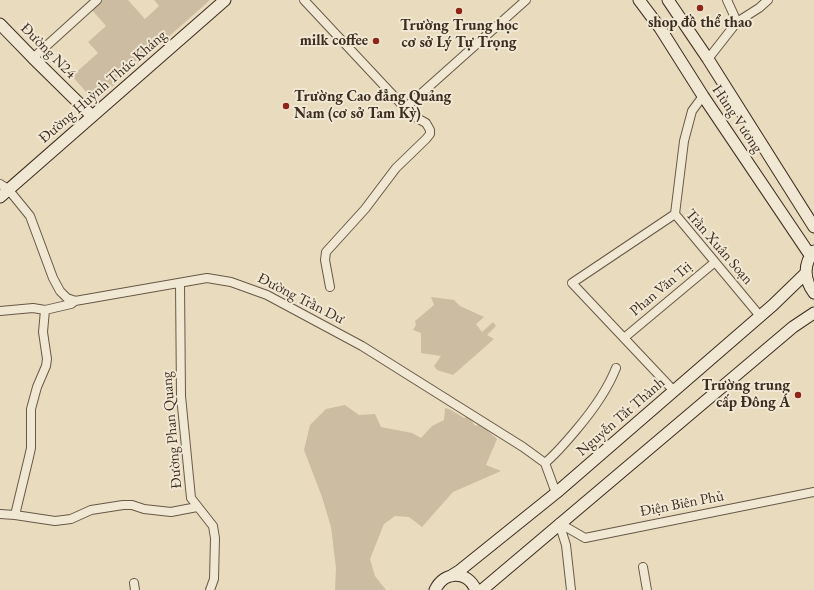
<!DOCTYPE html>
<meta charset="utf-8">
<style>
body{margin:0}
canvas{display:block;background:#e9dbbd}
</style>
<canvas width="814" height="590"></canvas>
<script>
const ctx = document.querySelector('canvas').getContext('2d');
ctx.lineJoin = 'round';
function fillPath(path, color) {
  ctx.fillStyle = color;
  ctx.fill(path, 'evenodd');
}
function trace(path, color, width, dash) {
  ctx.strokeStyle = color;
  ctx.lineWidth = width;
  ctx.lineCap = dash ? 'butt' : 'round';
  ctx.setLineDash(dash || []);
  ctx.stroke(path);
}
function label(font, color, halo, rows, align = 'center') {
  ctx.font = font + ' "EB Garamond",serif';
  ctx.lineWidth = 4;
  ctx.setLineDash([]);
  ctx.textBaseline = 'middle';
  ctx.strokeStyle = halo;
  ctx.fillStyle = color;
  for (const [text, x, y, turn = 0] of rows) {
    ctx.save();
    ctx.translate(x, y);
    ctx.rotate((+turn || 0) * Math.PI / 180);
    ctx.textAlign = isNaN(turn) ? turn : align;
    if (halo) ctx.strokeText(text, 0, 0);
    ctx.fillText(text, 0, 0);
    ctx.restore();
  }
}
const green = new Path2D(`
 M 99,0 L 128,0 L 145,19 L 159,6 L 154,0 L 210,0 L 95,102 L 72,76 L 98,53 L 88,42 L 106,26 L 90,8 Z
 M 431,297 L 454,300 L 460,306 L 484,317 L 476,324 L 482,332 L 493,322 L 496,326 L 487,335 L 494,339 L 453,375 L 437,370 L 434,366 L 441,356 L 421,353 L 421,333 L 413,330 L 416,325 L 415,321 L 434,305 Z
 M 345,405 L 359,415 L 375,414 L 381,427 L 412,433 L 421,438 L 432,426 L 444,420 L 445,408 L 449,409 L 464,418 L 469,416 L 475,426 L 480,424 L 497,439 L 486,465 L 501,471 L 453,492 L 422,527 L 409,517 L 395,516 L 384,524 L 370,559 L 375,576 L 386,590 L 335,590 L 336,568 L 331,527 L 322,497 L 304,450 L 310,425 L 326,409 Z`);
const street = new Path2D(`
 M 304,0 L 405,108 L 415,117 L 426,123 L 430,130 L 430,134 L 426,139 L 396,168 L 365,209 L 326,252 L 325,260 L 330,287
 M 727,0 L 737,22
 M 33,58 L 97,0
 M 708,59 L 737,22 L 759,8 L 768,0
 M 405,108 L 526,0
 M 0,184 L 8,189 L 30,216 L 53,278 L 60,291 L 67,298 L 75,301 L 207,278 L 231,282 L 267,295 L 362,346 L 523,447 L 545,463 L 556,493
 M 675,214 L 684,141 L 692,111 L 703,96
 M 180,283 L 181,396 L 191,498 L 213,526 L 215,538 L 214,579 L 210,590
 M 0,311 L 33,308 L 45,310 L 71,304 L 75,301
 M 624,338 L 715,262
 M 674,391 L 572,283 L 675,214 L 760,316
 M 545,463 C 557,453 567,441 577,429 C 593,410 607,391 616,368
 M 0,514 L 15,515 L 55,521 L 71,519 L 91,510 L 123,505 L 132,505 L 144,509 L 171,512 L 197,507
 M 15,515 L 29,457 L 31,448 L 31,409 L 37,387 L 46,366 L 47,359 L 43,332 L 45,310
 M 559,523 L 585,538 L 814,492
 M 559,523 L 566,545 L 571,590
 M 643,567 L 647,590
 M 134,583 L 135,590`);
const secondary = new Path2D(`
 M 639,0 L 660,28 L 703,96 L 810,255
 M 668,0 L 708,59 L 814,227
 M 0,24 L 33,58 L 92,116
 M 0,197 L 225,0
 M 814,251 C 803,264 804,280 814,293
 M 451,576 L 459,571 L 556,493 L 773,305 L 805,274
 M 435,590 C 444,571 467,570 476,590
 M 482,590 L 793,327 L 814,313`);
const markers = [
 [700,8,4,"#8f2418"],
 [459,11,4,"#8f2418"],
 [376,41,4,"#8f2418"],
 [286,106,4,"#8f2418"],
 [798,395,4,"#8f2418"]
];
const poiNames = [
 ["shop đồ thể thao",700,23],
 ["Trường Trung học",459,26],
 ["cơ sở Lý Tự Trọng",459,43],
 ["milk coffee",368,41,"right"],
 ["Trường Cao đẳng Quảng",294,97,"left"],
 ["Nam (cơ sở Tam Kỳ)",294,114,"left"],
 ["Trường trung",790,386,"right"],
 ["cấp Đông Á",790,403,"right"]
];
const streetNames = [
 ["Đường N24",48,51,45],
 ["Đường Huỳnh Thúc Kháng",103,87,-41],
 ["Hùng Vương",737,119,56],
 ["Trần Xuân Soạn",719,247,49],
 ["Phan Văn Trị",661,289,-40],
 ["Đường Trần Dư",301,299,27],
 ["Nguyễn Tất Thành",621,417,-41],
 ["Đường Phan Quang",172,430,-95],
 ["Điện Biên Phủ",682,504,-11]
];
fillPath(green, '#ccbda2');
trace(street, '#685847', 10);
trace(secondary, '#3d2c20', 13);
trace(street, '#f1e8d4', 8);
trace(secondary, '#f1e8d4', 11);
for (const [x, y, r, color] of markers) {
  const dot = new Path2D();
  dot.arc(x, y, r, 0, 2 * Math.PI);
  ctx.fillStyle = color;
  ctx.fill(dot);
  trace(dot, '#f1e8d4', 1.5);
}
label('bold 15px', '#3d2c20', '#f1e8d4', poiNames);
label('15px', '#3d2c20', '#f1e8d4', streetNames);
</script>
